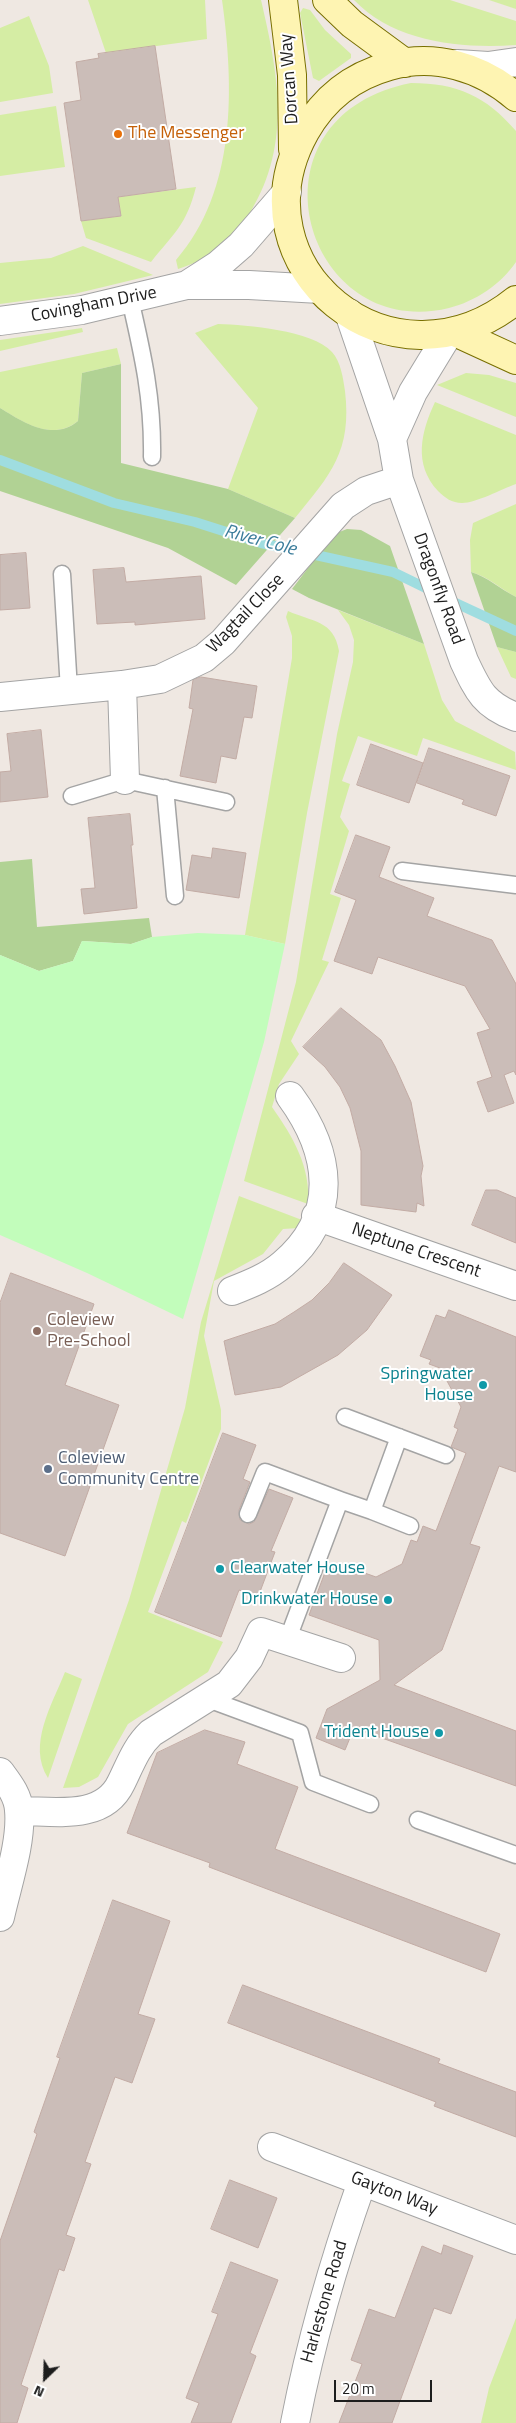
<!DOCTYPE html>
<style>
body{margin:0}
#map{position:relative;width:516px;height:2423px;overflow:hidden;background:#efe8e2;font-family:"Titillium Web",sans-serif}
canvas{display:block}
.north{position:absolute;left:20px;top:2353px;width:50px;height:50px;-webkit-text-stroke:4px #fff;paint-order:stroke;rotate:204deg;font-size:14px;font-weight:700;line-height:20px;text-align:center;color:#1d1d1d}
.north::after{content:'';display:block;margin:auto;width:18px;height:22px;background:#1d1d1d;clip-path:polygon(50% 0,100% 100%,50% 72%,0 100%)}
.scale{position:absolute;left:334px;top:2380px;width:98px;height:22px;box-sizing:border-box;border:2px solid #1d1d1d;border-top:0;padding-left:6px;font-size:15px;line-height:18px;white-space:nowrap;color:#1d1d1d;-webkit-text-stroke:4px #fff;paint-order:stroke}
</style>
<div id="map">
<canvas width="516" height="2423"></canvas>
<div class="north">N</div>
<div class="scale">20 m</div>
</div>
<script>
const ctx = document.querySelector('canvas').getContext('2d');
ctx.lineJoin = 'round';
function fillPath(path, color) {
  ctx.fillStyle = color;
  ctx.fill(path, 'evenodd');
}
function trace(path, color, width, dash) {
  ctx.strokeStyle = color;
  ctx.lineWidth = width;
  ctx.lineCap = dash ? 'butt' : 'round';
  ctx.setLineDash(dash || []);
  ctx.stroke(path);
}
function label(font, color, halo, rows, align = 'center') {
  ctx.font = font + ' "Titillium Web",sans-serif';
  ctx.lineWidth = 4;
  ctx.setLineDash([]);
  ctx.textBaseline = 'middle';
  ctx.strokeStyle = halo;
  ctx.fillStyle = color;
  for (const [text, x, y, turn = 0] of rows) {
    ctx.save();
    ctx.translate(x, y);
    ctx.rotate((+turn || 0) * Math.PI / 180);
    ctx.textAlign = isNaN(turn) ? turn : align;
    if (halo) ctx.strokeText(text, 0, 0);
    ctx.fillText(text, 0, 0);
    ctx.restore();
  }
}
const grass = new Path2D(`
 M 88,0 L 205,0 L 207,39 L 106,53 Z
 M 222,0 L 261,0 C 278,73 292,143 251,211 C 245,220 239,233 232,240 C 220,252 194,264 178,269 L 176,260 C 237,190 234,86 222,0 Z
 M 354,0 L 450,0 L 516,21 L 516,45 C 461,49 394,42 354,0 Z
 M 489,0 L 516,0 L 516,9 Z
 M 303,8 L 310,10 L 325,30 L 351,54 L 351,58 L 319,81 L 313,78 L 300,13 Z
 M 29,16 L 49,66 L 53,93 L 0,102 L 0,28 Z
 M 411,83 C 457,83 486,96 516,131 L 516,262 C 500,285 476,301 449,308 C 303,343 239,117 411,83 Z
 M 56,106 L 65,167 L 0,176 L 0,115 Z
 M 196,187 C 186,226 174,233 151,262 L 86,238 L 81,221 L 121,216 L 118,197 Z
 M 83,246 L 153,275 L 74,294 L 0,304 L 0,263 L 51,258 Z
 M 218,324 C 247,325 312,330 332,352 C 341,362 343,378 345,391 C 352,451 331,474 295,518 L 228,489 L 258,408 L 195,333 Z
 M 82,328 L 83,332 L 0,351 L 0,340 Z
 M 117,348 L 121,364 L 82,373 L 78,421 C 52,442 23,422 0,408 L 0,372 Z
 M 466,373 L 489,375 L 516,383 L 516,417 L 437,385 Z
 M 435,402 L 516,435 L 516,484 C 502,489 476,503 462,503 C 452,503 445,498 438,491 C 413,464 421,432 435,402 Z
 M 516,504 L 516,597 C 499,588 489,577 471,572 L 470,540 L 473,523 Z
 M 338,610 L 424,644 L 442,700 L 455,721 L 515,752 L 516,770 L 423,738 L 417,756 L 358,736 L 342,781 L 350,784 L 340,817 L 349,831 L 330,894 L 341,898 L 322,960 L 329,962 L 291,1041 L 299,1054 L 279,1084 L 272,1107 C 293,1137 311,1167 308,1204 L 244,1181 L 296,982 L 337,734 L 353,662 L 354,640 L 349,625 Z
 M 288,611 C 312,622 334,620 339,651 L 307,813 L 285,944 L 245,935 L 292,658 L 292,636 L 286,617 Z
 M 497,647 L 516,652 L 516,679 L 511,677 Z
 M 239,1196 L 302,1220 L 299,1228 L 283,1229 L 263,1254 L 214,1281 L 204,1336 L 221,1410 L 221,1429 L 186,1523 L 182,1521 L 148,1612 L 223,1642 L 208,1672 L 128,1724 L 98,1777 L 79,1787 L 63,1788 L 129,1600 L 185,1408 L 201,1322 Z
 M 65,1672 L 82,1679 L 48,1778 C 27,1745 52,1705 65,1672 Z
 M 516,2318 L 516,2423 L 481,2423 L 489,2388 Z`);
const forest = new Path2D(`
 M 121,364 L 121,463 L 228,489 L 295,518 L 236,585 L 168,548 L 0,491 L 0,408 C 23,422 53,442 78,421 L 82,373 Z
 M 347,529 L 361,530 L 390,546 L 424,644 L 309,598 L 292,589 L 334,534 Z
 M 471,572 C 488,577 500,589 516,597 L 516,652 L 497,647 Z
 M 32,859 L 37,927 L 149,918 L 152,937 L 131,944 L 82,941 L 73,961 L 39,971 L 0,955 L 0,862 Z`);
const park = new Path2D(`
 M 198,933 L 245,935 L 285,944 L 264,1042 L 183,1319 L 87,1273 L 0,1235 L 0,955 L 39,971 L 73,961 L 82,941 L 131,944 L 152,937 Z`);
const stream = new Path2D(`
 M 0,460 L 114,503 L 195,522 L 261,543 L 393,572 L 434,592
 M 447,599 L 516,631`);
const building = new Path2D(`
 M 155,46 L 176,189 L 118,197 L 121,216 L 81,221 L 64,103 L 81,100 L 76,62 L 99,58 L 98,54 Z
 M 26,553 L 30,608 L 0,610 L 0,555 Z
 M 124,568 L 126,582 L 201,576 L 205,619 L 135,625 L 135,622 L 97,624 L 93,570 Z
 M 201,677 L 257,686 L 252,718 L 244,717 L 236,759 L 221,756 L 216,783 L 180,776 L 193,709 L 189,708 L 193,680 Z
 M 41,730 L 48,797 L 0,802 L 0,772 L 11,771 L 7,734 Z
 M 371,744 L 423,763 L 409,803 L 357,785 Z
 M 429,748 L 510,776 L 496,816 L 462,804 L 464,800 L 417,783 Z
 M 130,814 L 133,845 L 131,845 L 137,908 L 84,914 L 81,889 L 95,888 L 88,818 Z
 M 356,835 L 390,847 L 379,877 L 434,898 L 427,916 L 492,940 L 516,984 L 516,1075 L 514,1071 L 504,1075 L 514,1103 L 488,1112 L 477,1082 L 492,1077 L 477,1033 L 490,1029 L 465,986 L 378,957 L 372,974 L 334,961 L 356,900 L 335,892 Z
 M 213,848 L 246,853 L 239,898 L 186,890 L 192,855 L 211,858 Z
 M 341,1008 L 381,1040 L 395,1066 L 411,1102 L 423,1166 L 421,1176 L 424,1206 L 417,1203 L 416,1212 L 361,1205 L 361,1151 L 350,1108 L 340,1087 L 325,1067 L 303,1047 Z
 M 486,1190 L 497,1190 L 516,1198 L 516,1243 L 472,1225 Z
 M 344,1263 L 392,1295 L 367,1330 L 338,1355 L 281,1387 L 235,1395 L 224,1341 L 275,1324 L 294,1312 L 312,1300 L 329,1283 Z
 M 11,1273 L 94,1304 L 65,1385 L 119,1405 L 65,1556 L 0,1533 L 0,1303 Z
 M 449,1310 L 516,1337 L 516,1472 L 499,1466 L 470,1544 L 480,1547 L 442,1650 L 394,1685 L 516,1731 L 516,1786 L 354,1728 L 345,1750 L 316,1738 L 327,1709 L 380,1680 L 379,1640 L 309,1615 L 327,1567 L 343,1572 L 345,1566 L 376,1577 L 402,1564 L 411,1540 L 417,1542 L 423,1526 L 436,1531 L 466,1453 L 451,1447 L 458,1429 L 454,1427 L 461,1407 L 440,1368 L 429,1364 L 431,1360 L 420,1356 L 436,1315 L 445,1318 Z
 M 223,1433 L 256,1445 L 243,1479 L 250,1482 L 239,1510 L 240,1520 L 249,1524 L 254,1522 L 269,1489 L 293,1498 L 271,1551 L 275,1552 L 258,1597 L 239,1590 L 221,1637 L 155,1612 Z
 M 205,1730 L 245,1742 L 237,1764 L 298,1787 L 275,1849 L 500,1934 L 486,1972 L 209,1867 L 210,1863 L 127,1833 L 157,1753 Z
 M 113,1900 L 170,1921 L 138,2014 L 155,2019 L 132,2083 L 115,2077 L 85,2162 L 91,2164 L 66,2235 L 75,2238 L 64,2271 L 59,2269 L 21,2385 L 28,2388 L 17,2423 L 0,2423 L 0,2241 L 37,2134 L 34,2132 L 60,2058 L 57,2057 Z
 M 243,1985 L 440,2059 L 438,2063 L 516,2092 L 516,2137 L 434,2106 L 436,2102 L 228,2023 Z
 M 230,2180 L 277,2198 L 258,2248 L 211,2229 Z
 M 444,2245 L 473,2256 L 451,2314 L 434,2308 L 392,2423 L 339,2423 L 362,2364 L 351,2360 L 369,2309 L 395,2318 L 422,2246 L 441,2254 Z
 M 231,2262 L 278,2280 L 250,2353 L 256,2356 L 231,2423 L 191,2423 L 199,2403 L 186,2398 L 218,2314 L 212,2312 Z`);
const service = new Path2D(`
 M 130,299 C 143,355 153,400 152,457
 M 62,574 L 69,690
 M 165,788 L 175,896
 M 72,796 L 125,780 L 226,802
 M 402,871 L 516,885
 M 345,1417 L 446,1455
 M 372,1511 L 410,1526
 M 248,1514 L 265,1472 L 340,1500
 M 287,1641 L 340,1500 L 372,1511 L 399,1437
 M 208,1699 L 300,1733 L 313,1782 L 370,1804
 M 418,1820 L 516,1855`);
const minor = new Path2D(`
 M 457,64 L 488,66 L 516,62
 M 349,313 L 392,439 L 399,480 L 464,661 C 478,691 484,705 516,717
 M 392,439 L 413,392 L 449,333
 M 122,685 L 125,780
 M 0,697 L 122,685 L 160,679 L 204,658 L 223,642 L 343,506 L 366,491 L 399,480
 M 316,1216 L 516,1286
 M 232,1291 C 250,1284 268,1277 283,1264 C 341,1215 331,1152 290,1096
 M 0,1772 C 8,1783 18,1795 19,1810 C 22,1842 7,1885 0,1917
 M 19,1811 C 54,1811 103,1821 121,1783 C 130,1765 136,1747 151,1733 L 229,1684 L 249,1658 L 261,1632 L 341,1658
 M 272,2147 L 516,2240
 M 295,2423 C 311,2341 334,2261 362,2182`);
const tertiary = new Path2D(`
 M 187,285 L 218,265 L 241,245 L 287,192
 M 0,321 L 82,310 L 187,285 L 249,285 L 320,289`);
const secondary = new Path2D(`
 M 283,0 L 292,75 L 293,149
 M 327,0 L 352,24 L 405,63
 M 516,97 C 481,67 435,53 389,66 C 353,76 324,98 305,132 C 230,267 392,400 516,300
 M 455,332 L 516,360`);
const markers = [
 [118,134,5,"#e8710a"],
 [37,1331,5,"#8d6e63"],
 [483,1385,5,"#0f9aa8"],
 [48,1469,5,"#5c6f8a"],
 [220,1569,5,"#0f9aa8"],
 [388,1600,5,"#0f9aa8"],
 [439,1733,5,"#0f9aa8"]
];
const streetNames = [
 ["Dorcan Way",290,79,-94],
 ["Covingham Drive",94,305,-11],
 ["Dragonfly Road",438,589,70],
 ["Wagtail Close",246,614,-46],
 ["Neptune Crescent",416,1251,19],
 ["Gayton Way",394,2194,21],
 ["Harlestone Road",325,2302,-74]
];
const foodNames = [
 ["The Messenger",128,134]
];
const educationNames = [
 ["Coleview",47,1321],
 ["Pre-School",47,1342]
];
const cultureNames = [
 ["Springwater",473,1375],
 ["House",473,1396],
 ["Clearwater House",230,1569,"left"],
 ["Drinkwater House",378,1600],
 ["Trident House",429,1733]
];
const serviceNames = [
 ["Coleview",58,1459],
 ["Community Centre",58,1480]
];
const waterNames = [
 ["River Cole",260,541,15]
];
fillPath(grass, '#d5eda4');
fillPath(forest, '#b1d294');
fillPath(park, '#c2fdbb');
trace(stream, '#9fdde0', 10);
fillPath(building, '#cbbdb8');
trace(building, '#c2aba4', 1);
trace(service, '#a4a4a4', 19);
trace(minor, '#a4a4a4', 30);
trace(tertiary, '#a4a4a4', 30);
trace(secondary, '#786f00', 30);
trace(service, '#fff', 16);
trace(minor, '#fff', 28);
trace(tertiary, '#fff', 28);
trace(secondary, '#fef4b2', 28);
for (const [x, y, r, color] of markers) {
  const dot = new Path2D();
  dot.arc(x, y, r, 0, 2 * Math.PI);
  ctx.fillStyle = color;
  ctx.fill(dot);
  trace(dot, '#fff', 2);
}
label('18px', '#1d1d1d', '#fff', streetNames);
label('18px', '#c56008', '#fff', foodNames, 'left');
label('18px', '#785e54', '#fff', educationNames, 'left');
label('18px', '#0d838f', '#fff', cultureNames, 'right');
label('18px', '#4e5e75', '#fff', serviceNames, 'left');
label('italic 19px', '#3c7d9b', '#fff', waterNames);
</script>
